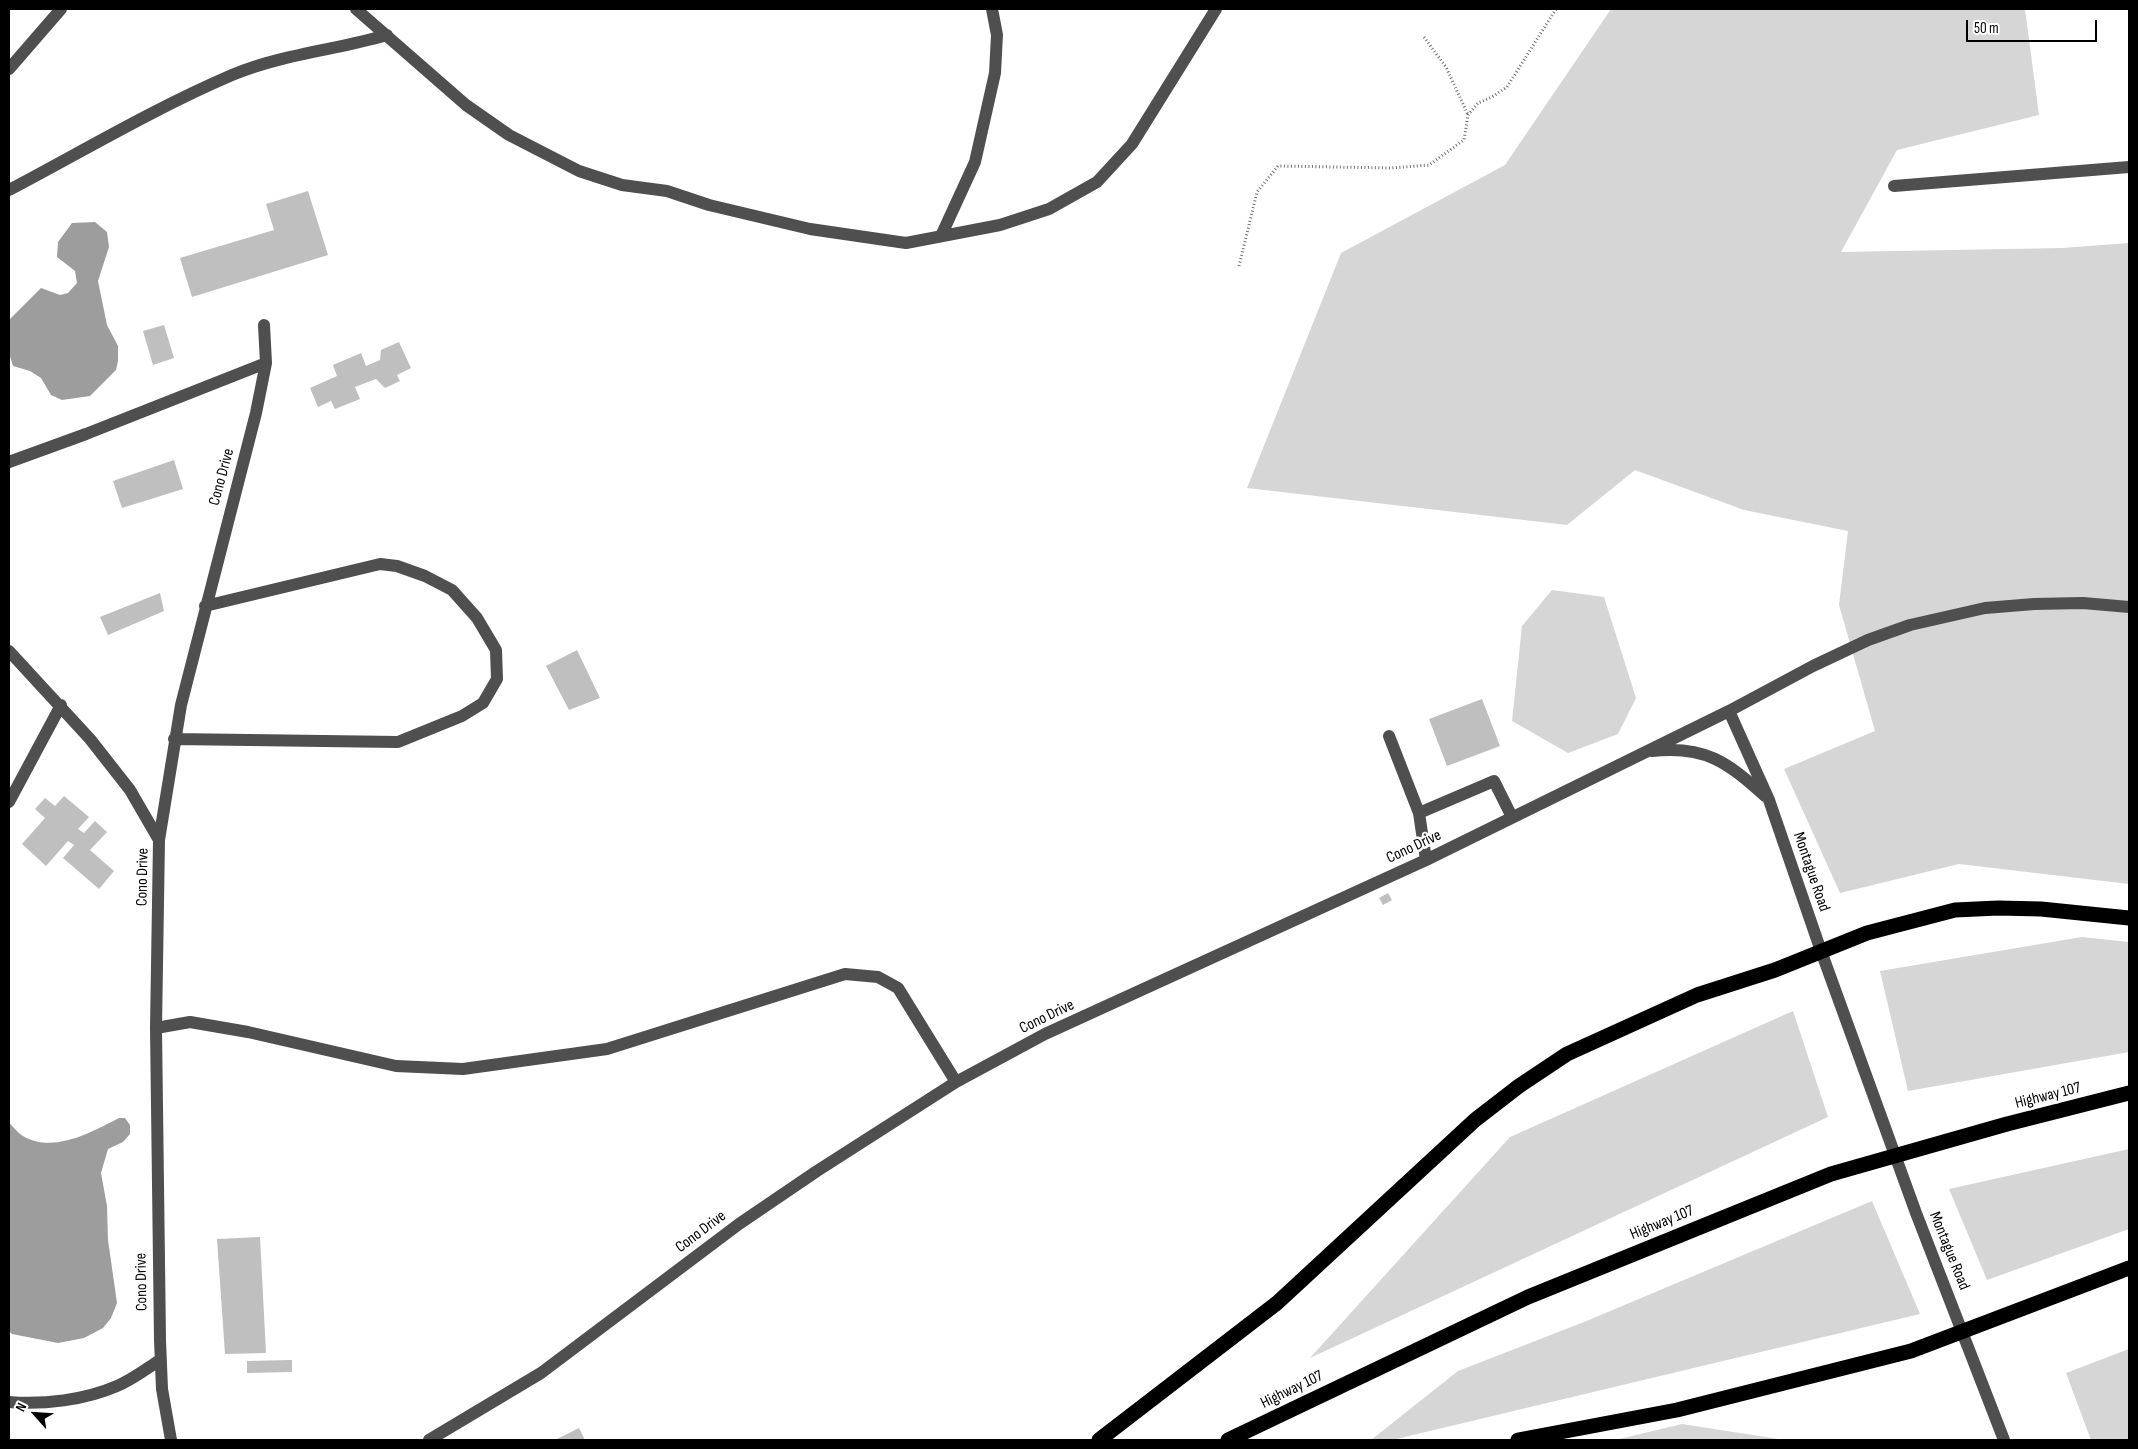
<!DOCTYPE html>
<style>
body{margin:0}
#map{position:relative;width:2138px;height:1449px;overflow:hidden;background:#fff;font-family:"Sofia Sans Condensed",sans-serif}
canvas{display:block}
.frame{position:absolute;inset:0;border:10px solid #000;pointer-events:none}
.north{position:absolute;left:10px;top:1389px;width:50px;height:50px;-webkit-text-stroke:4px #fff;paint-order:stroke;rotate:296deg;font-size:14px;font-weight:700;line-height:20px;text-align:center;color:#000}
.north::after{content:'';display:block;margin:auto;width:18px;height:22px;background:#000;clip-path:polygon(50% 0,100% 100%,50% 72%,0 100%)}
.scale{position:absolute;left:1966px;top:20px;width:131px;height:22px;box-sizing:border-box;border:2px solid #000;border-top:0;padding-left:6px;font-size:15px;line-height:18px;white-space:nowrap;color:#000;-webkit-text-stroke:4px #fff;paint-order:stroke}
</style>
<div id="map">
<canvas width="2138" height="1449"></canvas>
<div class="frame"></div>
<div class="north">N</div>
<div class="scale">50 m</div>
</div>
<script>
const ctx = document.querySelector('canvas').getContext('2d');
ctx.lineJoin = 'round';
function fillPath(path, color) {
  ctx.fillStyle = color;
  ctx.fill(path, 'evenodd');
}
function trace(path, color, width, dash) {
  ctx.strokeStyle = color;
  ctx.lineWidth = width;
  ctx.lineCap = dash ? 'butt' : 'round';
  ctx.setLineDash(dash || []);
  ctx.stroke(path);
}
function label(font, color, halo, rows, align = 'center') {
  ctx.font = font + ' "Sofia Sans Condensed",sans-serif';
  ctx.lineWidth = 5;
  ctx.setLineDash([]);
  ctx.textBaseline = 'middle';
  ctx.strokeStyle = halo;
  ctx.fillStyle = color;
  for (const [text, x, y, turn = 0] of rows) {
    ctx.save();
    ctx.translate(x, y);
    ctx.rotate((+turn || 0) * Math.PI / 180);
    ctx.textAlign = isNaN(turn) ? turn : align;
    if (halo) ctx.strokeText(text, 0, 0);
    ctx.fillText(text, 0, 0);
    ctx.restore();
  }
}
const green = new Path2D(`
 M 1611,9 L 2025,9 L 2039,115 L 1897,150 L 1841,252 L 2062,248 L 2129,243 L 2129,884 L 1959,864 L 1840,893 L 1784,769 L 1875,731 L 1839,605 L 1848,531 L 1744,510 L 1635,470 L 1567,525 L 1247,488 L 1341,253 L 1505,165 Z
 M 1552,590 L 1604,597 L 1636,698 L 1618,734 L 1568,753 L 1512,721 L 1522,626 Z
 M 2082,937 L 2129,942 L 2129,1052 L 1908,1091 L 1880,971 Z
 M 1793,1011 L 1828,1117 L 1310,1358 L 1510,1137 Z
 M 2129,1149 L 2129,1229 L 1987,1280 L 1949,1189 Z
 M 1872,1201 L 1920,1314 L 1392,1440 L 1371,1440 L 1458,1371 L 1584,1322 Z
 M 2129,1349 L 2129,1440 L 2091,1440 L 2066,1373 Z
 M 1682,1424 L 1785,1440 L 1615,1440 Z`);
const water = new Path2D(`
 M 95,222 L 107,232 L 109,247 L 98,281 L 107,325 L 118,346 L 118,361 L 116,370 L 90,396 L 62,400 L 51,395 L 41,378 L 30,371 L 13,366 L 9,353 L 9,320 L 41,288 L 60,295 L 68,293 L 77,283 L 75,271 L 57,257 L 58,242 L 72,223 Z
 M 119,1118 L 125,1118 L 130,1125 L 130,1134 L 123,1142 L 108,1149 L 101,1173 L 107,1206 L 108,1240 L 117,1303 L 111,1318 L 103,1328 L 84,1338 L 58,1343 L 12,1334 L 9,1331 L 9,1122 C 13,1127 18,1133 23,1136 C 53,1154 92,1132 119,1118 Z`);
const building = new Path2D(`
 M 308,191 L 328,255 L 192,297 L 180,258 L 274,230 L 266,204 Z
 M 164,325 L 174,358 L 153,365 L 143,331 Z
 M 399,342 L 411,368 L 397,375 L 400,381 L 385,388 L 376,379 L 355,387 L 360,399 L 335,409 L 331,401 L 318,407 L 310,388 L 337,376 L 333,365 L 361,353 L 366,366 L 380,360 L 381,350 Z
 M 174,460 L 183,489 L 122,508 L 113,481 Z
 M 160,593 L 164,611 L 108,635 L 100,617 Z
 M 577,650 L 600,698 L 569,710 L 546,666 Z
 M 1482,699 L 1500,746 L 1447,766 L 1429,719 Z
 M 64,796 L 89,817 L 78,829 L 84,833 L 95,821 L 107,832 L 90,850 L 114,871 L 99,889 L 63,858 L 74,845 L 68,841 L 46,866 L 22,844 L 45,818 L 35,809 L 45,798 L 55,806 Z
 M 1388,893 L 1392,900 L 1383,905 L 1379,898 Z
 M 260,1237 L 266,1353 L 225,1354 L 217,1239 Z
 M 292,1360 L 292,1372 L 247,1373 L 247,1361 Z
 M 579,1428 L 585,1440 L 555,1440 Z`);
const path = new Path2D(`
 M 1424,37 L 1446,67 L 1468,115
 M 1239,266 L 1257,192 L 1278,166 L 1391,168 L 1429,165 L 1464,140 L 1468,115 L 1478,103 L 1492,97 L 1507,87 L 1556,9`);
const minor = new Path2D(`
 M 356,9 L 466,105 L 509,135 L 579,171 L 622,185 L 667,191 L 709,205 L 810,229 L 906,243 L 1000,225 L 1049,209 L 1097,182 L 1132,144 L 1216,9
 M 9,69 L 61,9
 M 1894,186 L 2129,167
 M 9,190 C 83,151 155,108 232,75 C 282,54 336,50 387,35
 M 941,236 L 975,162 L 995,73 L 997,35 L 992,9
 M 9,462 L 86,434 L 266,363
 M 9,651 L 90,739 L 130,790 L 159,840
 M 1729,711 L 1769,800 L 1821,951 L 1916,1213 L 2004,1440
 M 1389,736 L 1419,813 L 1426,860
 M 174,739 L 398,742 L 462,716 L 483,703 L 497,679 L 496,650 L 477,618 L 452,590 L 425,576 L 397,566 L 380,564 L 205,606
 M 1652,751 C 1705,745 1727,762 1765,796
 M 9,802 L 61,705
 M 1419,813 L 1494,781 L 1512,817
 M 156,1028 L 190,1022 L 248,1032 L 396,1066 L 463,1069 L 607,1049 L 845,974 L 878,977 L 898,988 L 956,1082
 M 9,1402 C 43,1405 85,1400 117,1386 C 132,1380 146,1369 160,1360
 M 171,1440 L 162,1389 L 160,1340 L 156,1028 L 159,840 L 181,705 L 256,413 L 266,363 L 264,325
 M 429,1440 L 541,1373 L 739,1224 L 817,1171 L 956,1082 L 1045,1034 L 1426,860 L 1729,711 L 1813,666 L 1868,640 L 1910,625 L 1985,608 L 2034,604 L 2083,603 L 2129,607`);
const highway = new Path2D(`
 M 1099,1440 L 1277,1303 L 1475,1120 L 1519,1086 L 1567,1054 L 1697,995 L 1775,970 L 1867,933 L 1955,910 L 1998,908 L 2041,909 L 2129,918
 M 1228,1440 L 1528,1297 L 1831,1174 L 2007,1124 L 2129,1093
 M 1518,1440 L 1677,1410 L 1911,1351 L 2129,1268`);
const streetNames = [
 ["Cono Drive",222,477,-75],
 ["Cono Drive",1414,847,-25],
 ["Montague Road",1811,872,71],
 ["Cono Drive",143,877,-89],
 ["Cono Drive",1047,1017,-26],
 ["Highway 107",2048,1096,-14],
 ["Highway 107",1662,1223,-22],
 ["Cono Drive",701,1232,-37],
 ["Montague Road",1949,1251,68],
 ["Cono Drive",142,1282,-91],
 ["Highway 107",1292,1390,-26]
];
fillPath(green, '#d6d6d6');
fillPath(water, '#9d9d9d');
fillPath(building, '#bfbfbf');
trace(path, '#717171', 3, [1, 2.5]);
trace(minor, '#4f4f4f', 12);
trace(highway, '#000', 15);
label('16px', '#000', '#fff', streetNames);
</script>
